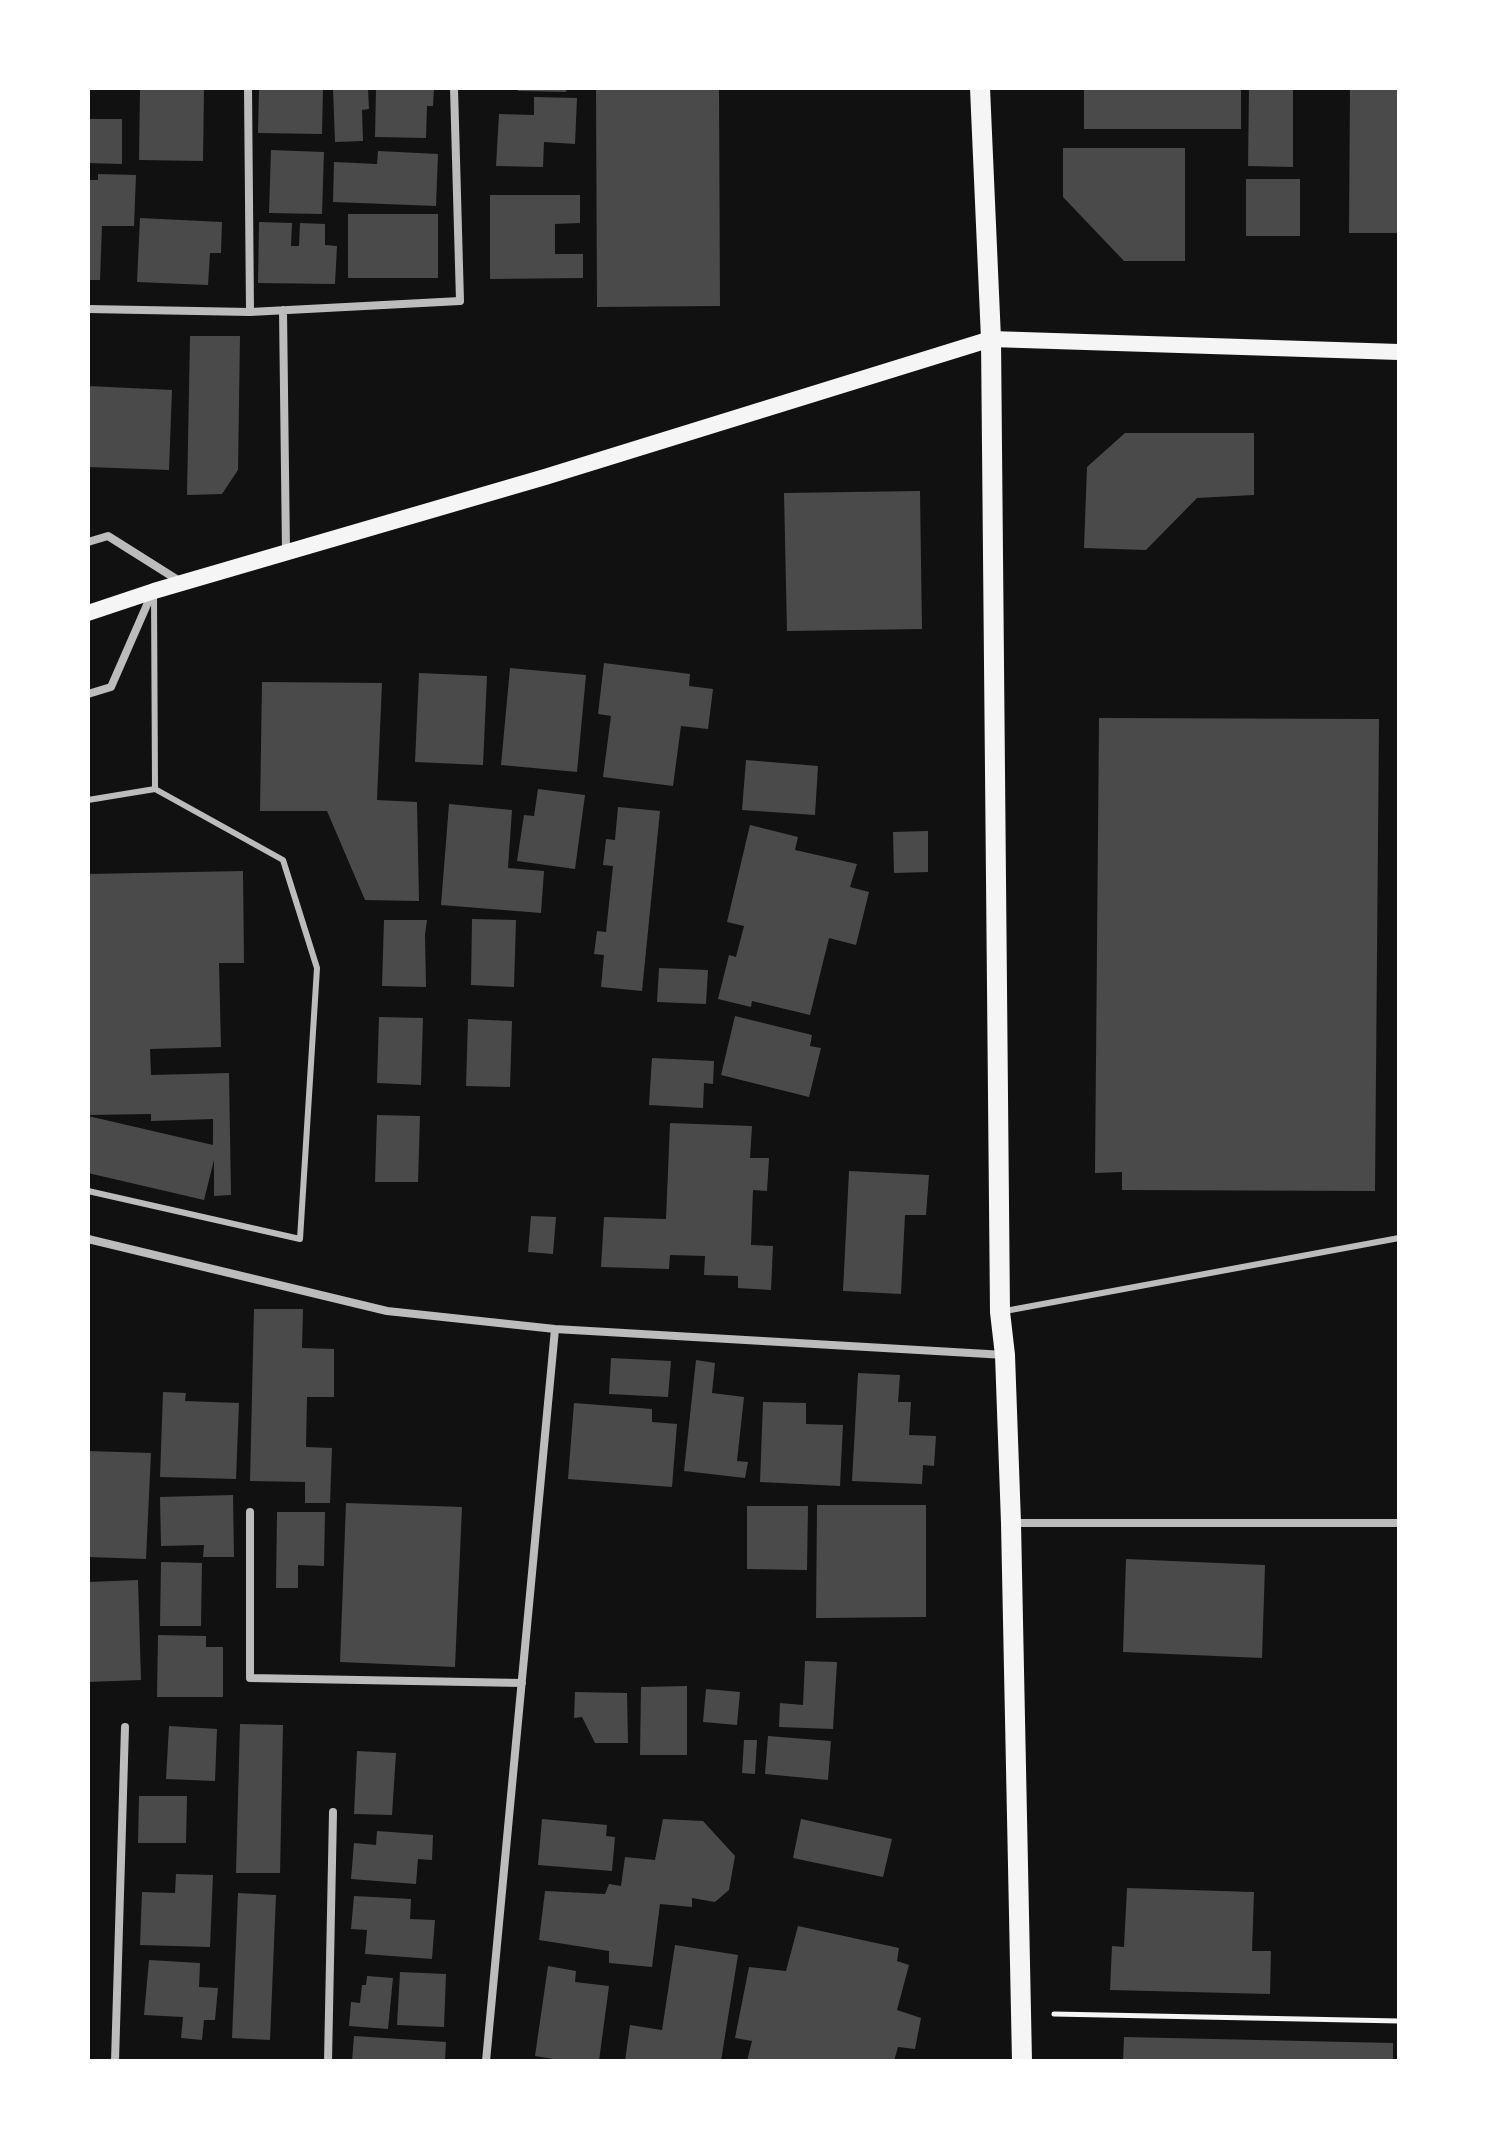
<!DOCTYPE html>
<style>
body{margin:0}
#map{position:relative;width:1487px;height:2149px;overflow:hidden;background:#111;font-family:"Roboto Condensed",sans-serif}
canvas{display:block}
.frame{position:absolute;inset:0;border:90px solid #fff;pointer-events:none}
</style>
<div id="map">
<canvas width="1487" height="2149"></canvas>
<div class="frame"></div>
</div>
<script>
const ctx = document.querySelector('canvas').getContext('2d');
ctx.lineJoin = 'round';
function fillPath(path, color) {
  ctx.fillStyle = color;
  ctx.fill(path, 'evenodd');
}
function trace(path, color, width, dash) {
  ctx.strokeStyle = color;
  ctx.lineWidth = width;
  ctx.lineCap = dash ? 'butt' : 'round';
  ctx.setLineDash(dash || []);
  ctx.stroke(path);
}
const building = new Path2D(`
 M 140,88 L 204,88 L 203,161 L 139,160 Z
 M 259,88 L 323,88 L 322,134 L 258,133 Z
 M 333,88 L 368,88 L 369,109 L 362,110 L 363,141 L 335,142 Z
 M 376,88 L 434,88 L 433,106 L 427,106 L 426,138 L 375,137 Z
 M 518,88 L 567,88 L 566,92 L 518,91 Z
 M 596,88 L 719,88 L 720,306 L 597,307 Z
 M 1084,88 L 1241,88 L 1241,129 L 1084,129 Z
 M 1249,88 L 1293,88 L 1293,167 L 1248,166 Z
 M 1350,88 L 1399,88 L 1399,233 L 1349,233 Z
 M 534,97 L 577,98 L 575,144 L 544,142 L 543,167 L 496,166 L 499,114 L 534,115 Z
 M 88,119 L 122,119 L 122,164 L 88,163 Z
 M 1063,148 L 1185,148 L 1185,261 L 1124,261 L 1063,197 Z
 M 271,150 L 324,152 L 322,214 L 269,213 Z
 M 378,151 L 438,154 L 436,206 L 333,202 L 334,162 L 377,164 Z
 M 98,174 L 136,175 L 134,226 L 102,226 L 100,280 L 88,280 L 88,180 L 98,180 Z
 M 1246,179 L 1300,179 L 1300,236 L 1246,236 Z
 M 490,195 L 580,195 L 580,223 L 555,224 L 555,254 L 583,254 L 583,278 L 490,279 Z
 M 348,214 L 438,214 L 438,278 L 348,278 Z
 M 140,218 L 222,222 L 221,253 L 210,253 L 208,285 L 137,282 Z
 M 259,222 L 292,223 L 291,246 L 299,246 L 300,223 L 325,224 L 325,245 L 337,246 L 335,284 L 258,283 Z
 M 190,336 L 240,336 L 238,470 L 222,494 L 187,495 Z
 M 88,386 L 172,390 L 169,470 L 88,467 Z
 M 1125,433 L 1254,433 L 1254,495 L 1197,498 L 1146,550 L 1084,548 L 1087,467 Z
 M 920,491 L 922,629 L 787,631 L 784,493 Z
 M 604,663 L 690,674 L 689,686 L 713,689 L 708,729 L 681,726 L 673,786 L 603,777 L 611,716 L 598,714 Z
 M 510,668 L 586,675 L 577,772 L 501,765 Z
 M 419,673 L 487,676 L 483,765 L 415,762 Z
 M 262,682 L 382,683 L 377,800 L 417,802 L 419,901 L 365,900 L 327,811 L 260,811 Z
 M 1099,718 L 1379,719 L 1375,1191 L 1122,1190 L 1122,1172 L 1095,1173 Z
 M 746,760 L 818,766 L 815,815 L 742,810 Z
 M 538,789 L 585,795 L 575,869 L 517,861 L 524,815 L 534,816 Z
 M 449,804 L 512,810 L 508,868 L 544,871 L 541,913 L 441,905 Z
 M 618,807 L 660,811 L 642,991 L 601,987 L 604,955 L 594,954 L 597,931 L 606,932 L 613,866 L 603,865 L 606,839 L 615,840 Z
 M 750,825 L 798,837 L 795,850 L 857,864 L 850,887 L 869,892 L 856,945 L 829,938 L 810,1015 L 752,1001 L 751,1007 L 718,999 L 729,955 L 736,957 L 744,926 L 727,922 Z
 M 928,831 L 928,872 L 894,873 L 893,832 Z
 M 243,871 L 244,963 L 219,963 L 221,1047 L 150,1049 L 151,1075 L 229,1073 L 231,1195 L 214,1196 L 214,1160 L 204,1200 L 88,1173 L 88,1116 L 213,1145 L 213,1119 L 151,1121 L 151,1114 L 88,1115 L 88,874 Z
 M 472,919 L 516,920 L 514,987 L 471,985 Z
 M 384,920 L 427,920 L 425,935 L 426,987 L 382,986 Z
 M 659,968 L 708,970 L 706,1004 L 657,1002 Z
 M 735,1016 L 812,1035 L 810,1046 L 821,1048 L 809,1097 L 721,1075 Z
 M 379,1017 L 423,1018 L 421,1085 L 377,1083 Z
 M 468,1019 L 512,1021 L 510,1087 L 466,1086 Z
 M 652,1058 L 714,1061 L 713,1084 L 704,1083 L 703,1108 L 649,1105 Z
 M 377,1115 L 420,1116 L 418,1182 L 375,1182 Z
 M 670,1123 L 752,1126 L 750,1158 L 769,1158 L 767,1191 L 753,1190 L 751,1245 L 773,1246 L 771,1290 L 738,1288 L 738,1276 L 704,1275 L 705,1256 L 670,1255 L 669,1269 L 601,1267 L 604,1217 L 666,1219 Z
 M 849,1171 L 929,1175 L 926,1215 L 905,1215 L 901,1294 L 843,1291 Z
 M 531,1216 L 556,1217 L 553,1254 L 528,1252 Z
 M 254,1309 L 303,1309 L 302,1348 L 334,1349 L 334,1397 L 307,1397 L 306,1447 L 332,1448 L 330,1503 L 305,1503 L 305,1482 L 250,1481 Z
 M 611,1358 L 671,1361 L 668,1397 L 609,1394 Z
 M 696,1360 L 715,1363 L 712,1393 L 744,1397 L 737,1461 L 748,1462 L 745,1478 L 684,1471 Z
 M 858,1373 L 900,1375 L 898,1402 L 911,1402 L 909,1435 L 936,1436 L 934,1466 L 923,1465 L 922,1484 L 852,1481 Z
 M 163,1392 L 186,1393 L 185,1401 L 239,1403 L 236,1479 L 160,1477 Z
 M 763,1402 L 806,1403 L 806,1424 L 843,1425 L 840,1486 L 760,1482 Z
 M 574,1403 L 652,1409 L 652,1422 L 677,1424 L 672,1487 L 568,1479 Z
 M 88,1451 L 151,1453 L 146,1559 L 88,1557 Z
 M 233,1495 L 234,1557 L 203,1557 L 204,1545 L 161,1546 L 160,1497 Z
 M 346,1503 L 462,1507 L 455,1667 L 340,1662 Z
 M 817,1505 L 926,1505 L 926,1617 L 816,1618 Z
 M 747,1506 L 808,1506 L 807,1570 L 747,1569 Z
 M 277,1512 L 325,1512 L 324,1566 L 298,1565 L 298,1588 L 276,1588 Z
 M 1126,1559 L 1265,1565 L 1262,1658 L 1123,1652 Z
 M 161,1562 L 202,1563 L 201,1626 L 160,1626 Z
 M 138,1580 L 141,1680 L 88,1682 L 88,1582 Z
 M 158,1635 L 206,1636 L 206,1647 L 223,1647 L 223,1697 L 157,1697 Z
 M 805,1661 L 837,1662 L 833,1729 L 779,1727 L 780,1703 L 803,1705 Z
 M 687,1686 L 687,1755 L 640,1755 L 641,1687 Z
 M 706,1689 L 740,1692 L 737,1725 L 703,1722 Z
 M 575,1692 L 627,1693 L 628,1743 L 595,1743 L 582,1717 L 574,1718 Z
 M 240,1724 L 283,1725 L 280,1873 L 236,1873 Z
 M 169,1726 L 217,1729 L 215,1781 L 166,1779 Z
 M 768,1736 L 831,1741 L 828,1780 L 765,1774 Z
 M 744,1740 L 757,1740 L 755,1774 L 742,1773 Z
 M 357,1751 L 396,1753 L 392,1815 L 354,1814 Z
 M 139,1796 L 187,1796 L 186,1843 L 138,1843 Z
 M 542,1819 L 607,1825 L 606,1836 L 615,1837 L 612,1871 L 538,1865 Z
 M 663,1819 L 703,1821 L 735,1856 L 729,1890 L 715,1902 L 692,1898 L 692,1907 L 660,1904 L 652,1967 L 609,1963 L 609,1951 L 539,1940 L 545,1891 L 605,1894 L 609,1884 L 621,1886 L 625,1857 L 655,1860 Z
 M 801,1819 L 892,1839 L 883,1877 L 793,1858 Z
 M 377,1831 L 433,1835 L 432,1860 L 418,1859 L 416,1884 L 351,1879 L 354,1843 L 376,1845 Z
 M 176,1874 L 213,1875 L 210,1947 L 140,1945 L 142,1892 L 175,1893 Z
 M 1127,1888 L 1254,1892 L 1252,1951 L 1271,1951 L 1270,1994 L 1110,1990 L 1112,1946 L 1124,1947 Z
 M 238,1893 L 276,1895 L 270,2040 L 232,2038 Z
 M 354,1896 L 411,1899 L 410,1919 L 435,1920 L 432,1959 L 365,1954 L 367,1930 L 351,1929 Z
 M 798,1926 L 899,1948 L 897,1961 L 909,1965 L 897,2010 L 921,2018 L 915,2049 L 898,2047 L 894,2061 L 747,2061 L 752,2041 L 735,2038 L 749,1967 L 786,1971 Z
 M 675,1945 L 738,1955 L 721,2061 L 625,2061 L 630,2025 L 662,2030 Z
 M 149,1960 L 200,1963 L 199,1987 L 218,1988 L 215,2020 L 204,2020 L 202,2040 L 181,2038 L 183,2017 L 144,2015 Z
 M 548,1966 L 576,1971 L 575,1982 L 609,1986 L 599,2061 L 566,2061 L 535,2056 Z
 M 400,1972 L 446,1974 L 444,2027 L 397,2025 Z
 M 367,1976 L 393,1978 L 388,2029 L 349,2026 L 351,2002 L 360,2003 L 362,1985 L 366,1985 Z
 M 354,2036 L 446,2042 L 445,2061 L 352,2061 Z
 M 1124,2037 L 1393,2043 L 1393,2061 L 1123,2061 Z`);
const path = new Path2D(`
 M 1054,2014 L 1399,2021`);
const service = new Path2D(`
 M 88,800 L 155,789 L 154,593
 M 88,1191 L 300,1239 L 317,968 L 283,860 L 155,789
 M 1005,1311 L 1399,1238`);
const minor = new Path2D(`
 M 248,88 L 250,312
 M 88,309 L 250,312 L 460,301 L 454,88
 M 283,310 L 286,552
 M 88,542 L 108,536 L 181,582
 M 88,694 L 111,687 L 153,591
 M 88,1239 L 387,1311 L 555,1329 L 1005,1355
 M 250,1512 L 250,1678 L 522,1683
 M 1012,1523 L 1399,1523
 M 115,2061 L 125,1727
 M 328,2061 L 333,1812
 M 486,2061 L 555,1329`);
const secondary = new Path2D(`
 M 88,613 L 154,591 L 545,477 L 991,339 L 1399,352`);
const primary = new Path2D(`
 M 980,88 L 991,339 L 1000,1312 L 1005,1355 L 1011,1523 L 1022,2061`);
fillPath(building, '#4a4a4a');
trace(path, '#f5f5f5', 5);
trace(service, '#bcbcbc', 6);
trace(minor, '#bcbcbc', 8);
trace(secondary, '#f5f5f5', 16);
trace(primary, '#f5f5f5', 20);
</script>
